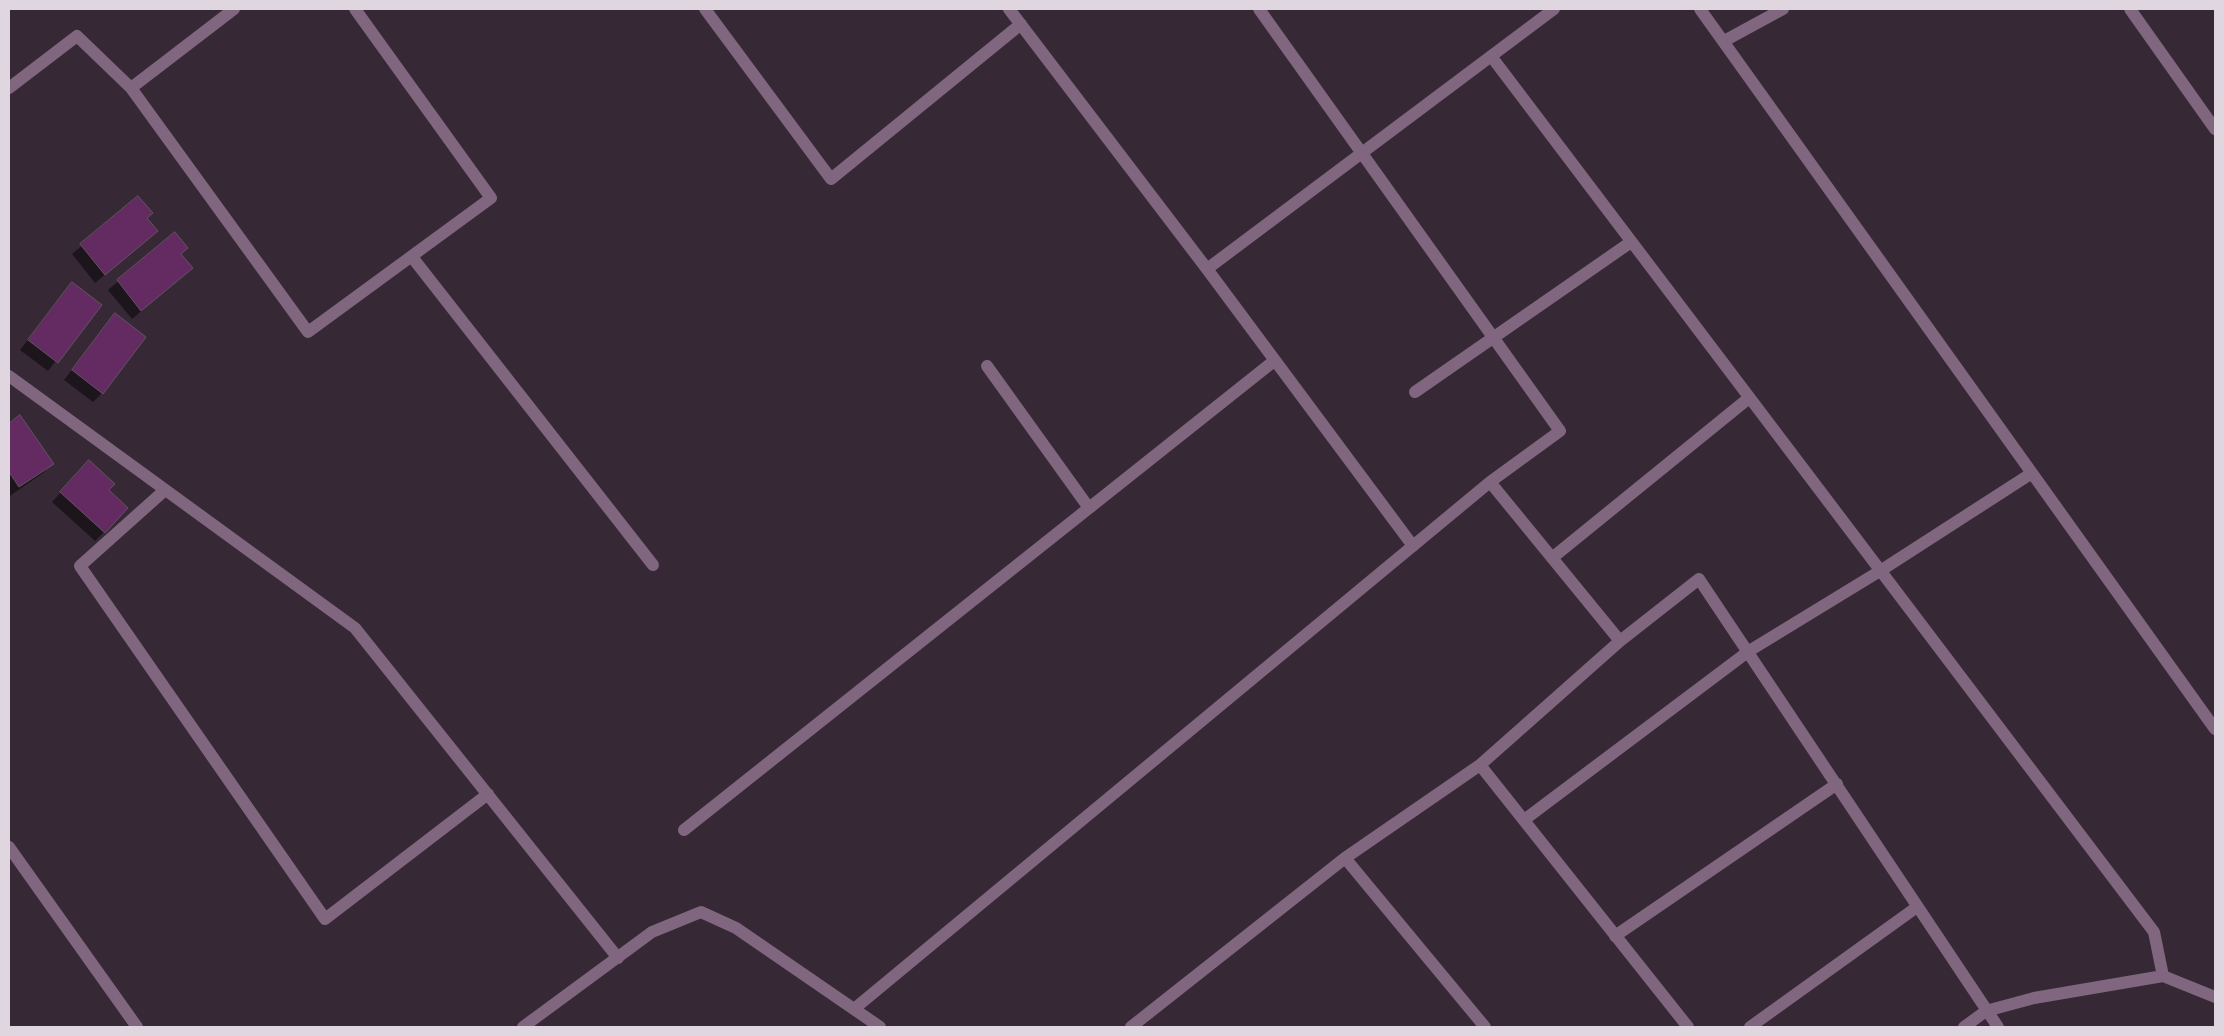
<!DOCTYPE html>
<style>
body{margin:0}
#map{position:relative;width:2224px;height:1036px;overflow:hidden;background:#372836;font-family:"IBM Plex Sans",sans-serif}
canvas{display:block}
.frame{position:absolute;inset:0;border:10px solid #e0d6df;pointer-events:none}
</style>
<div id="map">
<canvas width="2224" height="1036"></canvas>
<div class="frame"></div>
</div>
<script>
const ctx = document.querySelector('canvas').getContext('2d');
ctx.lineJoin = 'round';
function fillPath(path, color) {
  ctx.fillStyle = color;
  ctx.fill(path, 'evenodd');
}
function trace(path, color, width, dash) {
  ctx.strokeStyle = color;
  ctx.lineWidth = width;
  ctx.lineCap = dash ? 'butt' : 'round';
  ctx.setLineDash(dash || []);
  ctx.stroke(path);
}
const shadow = new Path2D(`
 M 138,198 L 146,218 L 157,231 L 95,283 L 72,254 Z
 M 175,233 L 180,255 L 191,268 L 132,319 L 108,290 Z
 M 72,283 L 100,305 L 48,371 L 20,350 Z
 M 115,315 L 102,393 L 93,402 L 64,380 Z
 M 20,417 L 52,464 L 43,473 L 10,496 L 9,425 Z
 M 80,471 L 107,490 L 104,532 L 95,541 L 52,502 Z`);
const building = new Path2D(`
 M 138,196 L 153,213 L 147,218 L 158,231 L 105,275 L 80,244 Z
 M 175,232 L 188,248 L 181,254 L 193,268 L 141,311 L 117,280 Z
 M 72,282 L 102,305 L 58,363 L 28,340 Z
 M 115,313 L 146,337 L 103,394 L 72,370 Z
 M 20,415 L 54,464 L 19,487 L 9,472 L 9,424 Z
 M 89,460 L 115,484 L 109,490 L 128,508 L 105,533 L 60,492 Z`);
const minor = new Path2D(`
 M 705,9 L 831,179 L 1021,24
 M 1009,9 L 1207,269 L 1413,546
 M 1259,9 L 1560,431 L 1490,482
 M 1700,9 L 2215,729
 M 2130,9 L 2215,129
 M 1724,41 L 1783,9
 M 1491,56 L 2154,932 L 2163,976
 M 9,88 L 77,36 L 131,88 L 234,9
 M 131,88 L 308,332 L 491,198 L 355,9
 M 412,257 L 653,565
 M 1207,269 L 1554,9
 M 987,366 L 1089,508
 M 9,376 L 355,628 L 618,958
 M 1415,392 L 1631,242
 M 165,490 L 80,566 L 325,919 L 488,794
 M 1552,558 L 1749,398
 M 1480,765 L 1688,1027
 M 1524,820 L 1749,651 L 1880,571 L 2032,473
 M 684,830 L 1274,361
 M 9,847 L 137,1027
 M 1345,858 L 1485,1027
 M 1615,936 L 1837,784
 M 854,1009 L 1490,482 L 1620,641
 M 523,1027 L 652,932 L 701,912 L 736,928 L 880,1027
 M 1131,1027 L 1345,858 L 1480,765 L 1620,641 L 1699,579 L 1998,1027
 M 1750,1027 L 1917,907
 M 1964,1027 L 1986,1011 L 2034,998 L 2163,976 L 2215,997`);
fillPath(shadow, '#0007');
fillPath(building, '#632b61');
trace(building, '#635362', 1);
trace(minor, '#81667f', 12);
</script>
